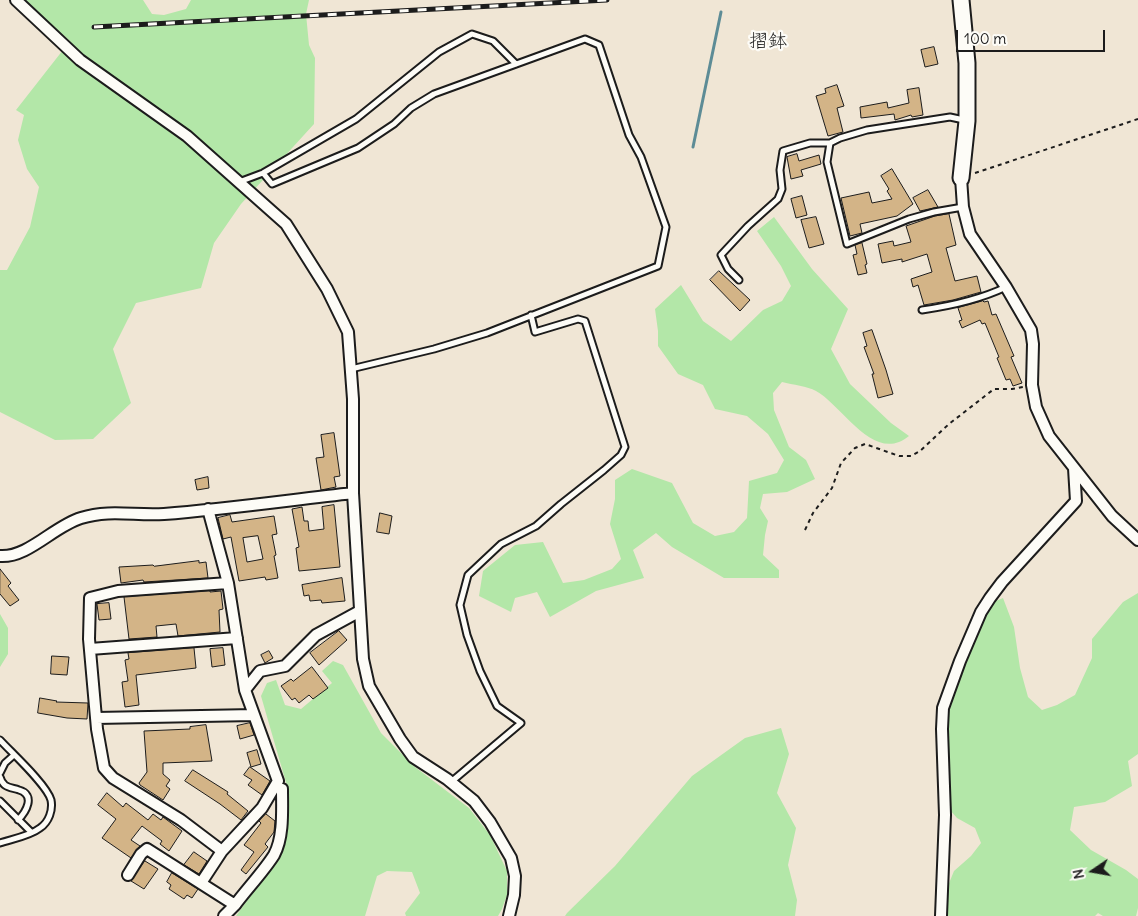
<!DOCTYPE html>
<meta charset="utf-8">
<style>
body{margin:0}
#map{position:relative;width:1138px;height:916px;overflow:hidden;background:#f0e6d5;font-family:Delius,sans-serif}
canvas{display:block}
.north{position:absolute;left:1068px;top:846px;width:50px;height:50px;-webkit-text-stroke:4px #fdfcf7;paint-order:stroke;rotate:258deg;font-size:14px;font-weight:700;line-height:20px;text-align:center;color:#1c1c1c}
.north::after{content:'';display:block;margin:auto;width:18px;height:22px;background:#1c1c1c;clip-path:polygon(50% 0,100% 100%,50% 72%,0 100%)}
.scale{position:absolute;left:956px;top:30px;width:149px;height:22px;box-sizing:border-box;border:2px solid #1c1c1c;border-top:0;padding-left:6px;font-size:15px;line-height:18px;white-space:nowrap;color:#1c1c1c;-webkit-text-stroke:4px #fdfcf7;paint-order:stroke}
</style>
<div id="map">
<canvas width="1138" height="916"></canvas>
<div class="north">N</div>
<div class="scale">100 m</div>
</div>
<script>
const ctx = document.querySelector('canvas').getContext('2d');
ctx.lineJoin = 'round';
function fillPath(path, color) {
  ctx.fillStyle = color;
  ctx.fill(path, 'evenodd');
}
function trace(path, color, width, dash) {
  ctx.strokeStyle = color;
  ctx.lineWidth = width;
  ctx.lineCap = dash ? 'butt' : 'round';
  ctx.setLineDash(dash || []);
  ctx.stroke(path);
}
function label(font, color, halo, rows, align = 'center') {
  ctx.font = font + ' Delius,"Klee One",sans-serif';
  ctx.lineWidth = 4.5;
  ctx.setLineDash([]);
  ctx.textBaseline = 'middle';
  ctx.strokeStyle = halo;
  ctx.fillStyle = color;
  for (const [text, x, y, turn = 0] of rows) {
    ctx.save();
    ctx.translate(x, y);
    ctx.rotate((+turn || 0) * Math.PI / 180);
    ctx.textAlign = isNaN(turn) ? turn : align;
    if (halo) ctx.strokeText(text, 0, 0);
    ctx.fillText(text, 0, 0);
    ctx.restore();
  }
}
const green = new Path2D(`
 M 23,0 L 143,0 L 152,14 L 164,15 L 186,9 L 191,0 L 309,0 L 306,14 L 309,45 L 315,58 L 314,124 L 241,204 L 214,243 L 201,288 L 136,303 L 113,349 L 131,403 L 93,439 L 55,440 L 0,412 L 0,270 L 7,270 L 30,227 L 39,187 L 27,169 L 18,140 L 24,115 L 16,110 L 70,41 Z
 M 774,217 L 812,269 L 848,309 L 831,349 L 850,384 L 891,423 L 909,436 C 906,438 902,441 899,442 C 868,454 840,404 816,391 C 807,386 793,385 782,382 L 773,393 L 774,410 L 789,447 L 806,460 L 815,479 L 787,492 L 763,494 L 760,508 L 768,521 L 765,535 L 763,555 L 779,570 L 779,578 L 724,578 L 672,547 L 656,533 L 633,550 L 644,578 L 596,591 L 550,617 L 537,592 L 515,598 L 511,612 L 479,596 L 483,571 L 515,545 L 543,542 L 563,583 L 584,580 L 612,569 L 621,559 L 610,524 L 615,499 L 615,480 L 632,469 L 672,483 L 693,523 L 715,536 L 734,532 L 747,518 L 749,481 L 777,473 L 784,460 L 768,434 L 747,416 L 715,409 L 703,385 L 678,374 L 658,346 L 658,331 L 655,309 L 681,285 L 703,321 L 731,341 L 763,310 L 782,301 L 791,286 L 781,266 L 757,231 Z
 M 1138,593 L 1138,754 L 1128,761 L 1132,786 L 1105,802 L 1074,807 L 1070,830 L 1091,850 L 1126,870 L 1138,879 L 1138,908 L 1136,916 L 1103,916 L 1098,913 L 1095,916 L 945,916 L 943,898 L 954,871 L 971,856 L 981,843 L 975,828 L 957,818 L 942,801 L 946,711 L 962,663 L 991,603 L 1003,598 L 1014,627 L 1020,668 L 1028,697 L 1042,710 L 1057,705 L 1075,695 L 1092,658 L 1092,639 L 1123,602 Z
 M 0,614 L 8,628 L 8,654 L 0,667 Z
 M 333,661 L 343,665 L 381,733 L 415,767 L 469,808 L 490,835 L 507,871 L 507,895 L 502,909 L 498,916 L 406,916 L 405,913 L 420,893 L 412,872 L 387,871 L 377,876 L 365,916 L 236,916 L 281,854 L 287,786 L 261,696 L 267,683 L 276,680 L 285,705 L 301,709 L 332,683 L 322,671 Z
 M 781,728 L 789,754 L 777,793 L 796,828 L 788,865 L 797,900 L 795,916 L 565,916 L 567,913 L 615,866 L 692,776 L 745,738 Z`);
const stream = new Path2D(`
 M 693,147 L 721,12`);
const building = new Path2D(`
 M 934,47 L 938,64 L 925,67 L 921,50 Z
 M 837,85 L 844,106 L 837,108 L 843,132 L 828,136 L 816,96 L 826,93 L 825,89 Z
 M 919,88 L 923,115 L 912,117 L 911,115 L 895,120 L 894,114 L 861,118 L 860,107 L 887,102 L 888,108 L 909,103 L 907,90 Z
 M 797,154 L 799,161 L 819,155 L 821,164 L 801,170 L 803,176 L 791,179 L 787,157 Z
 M 892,169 L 913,204 L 897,216 L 860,224 L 862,233 L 850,236 L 841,198 L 869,192 L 872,203 L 892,199 L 887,191 L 889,189 L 881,176 Z
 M 928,190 L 938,207 L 920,211 L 913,198 Z
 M 802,196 L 807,215 L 796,218 L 791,199 Z
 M 949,214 L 956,245 L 946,248 L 955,281 L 977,276 L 981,292 L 953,300 L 924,305 L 918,285 L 913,287 L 911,279 L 932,272 L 927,254 L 902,262 L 902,259 L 882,263 L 878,244 L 893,241 L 894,246 L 911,242 L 906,226 L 935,216 Z
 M 816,217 L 824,244 L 809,248 L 801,220 Z
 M 862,243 L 867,264 L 865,265 L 867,273 L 858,275 L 853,255 L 857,254 L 855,245 Z
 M 719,271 L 750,300 L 740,311 L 710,280 Z
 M 983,301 L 984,302 L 988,301 L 992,315 L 996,314 L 1014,356 L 1011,357 L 1022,383 L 1013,386 L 1010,379 L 1006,380 L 997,358 L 999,357 L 985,323 L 982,324 L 980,320 L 962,328 L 959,321 L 962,320 L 958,308 Z
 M 872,330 L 886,370 L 893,394 L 878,398 L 872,374 L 874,374 L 864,347 L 867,346 L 863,333 Z
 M 334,433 L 340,476 L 334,477 L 336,487 L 321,490 L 316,458 L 324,457 L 321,435 Z
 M 208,477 L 209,488 L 197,490 L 195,480 Z
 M 334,505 L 340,567 L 299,571 L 296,548 L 299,547 L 292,509 L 302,507 L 304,521 L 308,521 L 309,531 L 324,529 L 322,507 Z
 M 380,513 L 392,516 L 389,534 L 377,532 Z
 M 230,515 L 232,522 L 274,516 L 277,534 L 272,535 L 276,555 L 274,556 L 278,578 L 266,580 L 265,577 L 239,581 L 231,537 L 223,539 L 218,518 ZM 258,536 L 263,559 L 247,562 L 243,538 Z
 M 199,561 L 199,563 L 206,562 L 208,578 L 144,582 L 143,580 L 121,583 L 119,567 L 153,565 L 154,566 Z
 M 0,569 L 11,583 L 8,586 L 19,600 L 10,606 L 0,594 Z
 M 342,578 L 345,601 L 322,603 L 321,600 L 310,601 L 309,595 L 304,596 L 302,585 Z
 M 210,591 L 210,592 L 221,591 L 223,609 L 219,610 L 220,632 L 178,636 L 176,624 L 156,626 L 157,637 L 129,639 L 124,597 Z
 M 109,603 L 111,619 L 99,620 L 97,604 Z
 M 339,631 L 347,640 L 319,665 L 310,653 Z
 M 194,648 L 196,668 L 136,675 L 139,705 L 125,707 L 122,682 L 128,681 L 125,660 L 129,659 L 128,653 Z
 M 223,648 L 225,665 L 212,667 L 210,649 Z
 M 269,651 L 273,658 L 265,663 L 261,655 Z
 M 52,656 L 69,657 L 67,675 L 51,674 Z
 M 312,667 L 328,688 L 313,699 L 309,695 L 299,703 L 295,698 L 292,700 L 281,686 L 291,679 L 293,681 Z
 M 40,698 L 57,701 L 56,702 L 88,703 L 87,719 L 67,718 L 38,713 Z
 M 250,723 L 254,735 L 240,739 L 237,726 Z
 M 206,725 L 212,761 L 163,763 L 163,774 L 170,780 L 166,786 L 170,789 L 163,800 L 140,785 L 139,783 L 147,772 L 144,731 L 190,729 L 190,727 Z
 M 257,750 L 261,764 L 251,767 L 247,753 Z
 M 250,767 L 270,781 L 262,795 L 248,785 L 252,780 L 244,775 Z
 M 193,770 L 228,792 L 227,794 L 248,811 L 241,820 L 220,804 L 185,781 Z
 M 107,793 L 123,807 L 126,803 L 148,820 L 153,814 L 161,820 L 163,817 L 182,831 L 169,851 L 160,844 L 162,841 L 142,826 L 131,840 L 140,846 L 131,858 L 102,838 L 116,819 L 98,805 Z
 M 266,814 L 275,821 L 274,832 L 265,844 L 268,847 L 246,874 L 241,870 L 254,852 L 244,845 L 261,823 L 259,821 Z
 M 194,852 L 207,861 L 199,874 L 184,865 Z
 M 145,861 L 158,869 L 144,889 L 131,881 Z
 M 172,873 L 198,889 L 192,898 L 187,895 L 184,899 L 169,889 L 171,885 L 167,882 Z`);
const path = new Path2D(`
 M 975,173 L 1138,119
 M 805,530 L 813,513 L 832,488 L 841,463 L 855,448 L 865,444 L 899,456 L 911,456 L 920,451 L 949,424 L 994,389 L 1012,389 L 1023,387`);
const lane = new Path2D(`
 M 263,173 L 272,184 L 358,148 L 394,124 L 411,108 L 434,94 L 585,39 L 599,45 L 629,135 L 641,157 L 666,227 L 658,266 L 487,333 L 434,349 L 351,369
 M 239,182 L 263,173 L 356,119 L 439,52 L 472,34 L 493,41 L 516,64
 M 963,207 L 934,212 L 909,219 L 847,244 L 827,162 L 830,143 L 840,138 L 867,130 L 950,117 L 964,120
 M 739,280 L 728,269 L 721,255 L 748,226 L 778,199 L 782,189 L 780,170 L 783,151 L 810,143 L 830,143
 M 922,310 C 950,306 981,299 1006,287
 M 0,740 C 12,753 47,785 51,800 C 53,810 49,822 40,828 C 30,836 12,839 0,843
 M 0,773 L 5,763 L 14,755
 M 0,777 C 3,788 10,787 19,790 C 36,795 26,812 18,820
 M 451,782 L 521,723 L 497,706 L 480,671 L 467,635 L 460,605 L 468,575 L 501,544 L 536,526 L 561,504 L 604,470 L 621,455 L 625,447 L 585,321 L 578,319 L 535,332 L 531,315
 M 0,801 L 31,832`);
const street = new Path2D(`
 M 16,0 L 80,60 L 187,136 L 286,224 L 327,289 L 348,332 L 353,399 L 353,493 L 363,659 L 369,686 L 400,739 L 413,757 L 447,779 L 474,801 L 490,822 L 511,858 L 515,876 L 514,895 L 509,916
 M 961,178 L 963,207 L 970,234 L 1006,287 L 1031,330 L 1033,344 L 1032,385 L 1036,407 L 1049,436 L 1112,516 L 1138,540
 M 0,556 C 28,558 54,526 81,518 C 110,509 135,516 164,514 C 227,509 290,500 353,493
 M 90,649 L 237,638
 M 245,690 L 260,671 L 285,666 L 316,635 L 360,611
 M 96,718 L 254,715
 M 222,851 L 181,820 L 113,778 L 104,768 L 97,729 L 89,639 L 90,598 L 118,591 L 228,583
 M 128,875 L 141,854 L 147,849 L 235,905 L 224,916
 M 201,883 L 222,851 L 262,808 L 278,781 L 245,690 L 228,583 L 208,509
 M 235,905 C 246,890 264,871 274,855 C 284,837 282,809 282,789 L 276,787
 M 941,916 L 945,815 L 942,729 L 943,708 L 960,661 L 981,612 L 990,598 L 1002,582 L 1076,501 L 1074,468`);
const secondary = new Path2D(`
 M 961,178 L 967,121 L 967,63 L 961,0`);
const rail = new Path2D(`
 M 94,27 L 607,0`);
const neighbourhoodNames = [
 ["摺鉢",768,42]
];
fillPath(green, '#b3e7a8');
trace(stream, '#5d8c96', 3);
fillPath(building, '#d3b487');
trace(building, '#1c1c1c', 1);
trace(lane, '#1c1c1c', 9);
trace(street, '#1c1c1c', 14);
trace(secondary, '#1c1c1c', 19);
trace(path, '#1c1c1c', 2, [4, 4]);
trace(lane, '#fdfcf7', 5);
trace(street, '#fdfcf7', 10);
trace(secondary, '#fdfcf7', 15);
trace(rail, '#1c1c1c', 5);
trace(rail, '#fdfcf7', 3, [9]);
label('19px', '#1c1c1c', '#fdfcf7', neighbourhoodNames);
</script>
